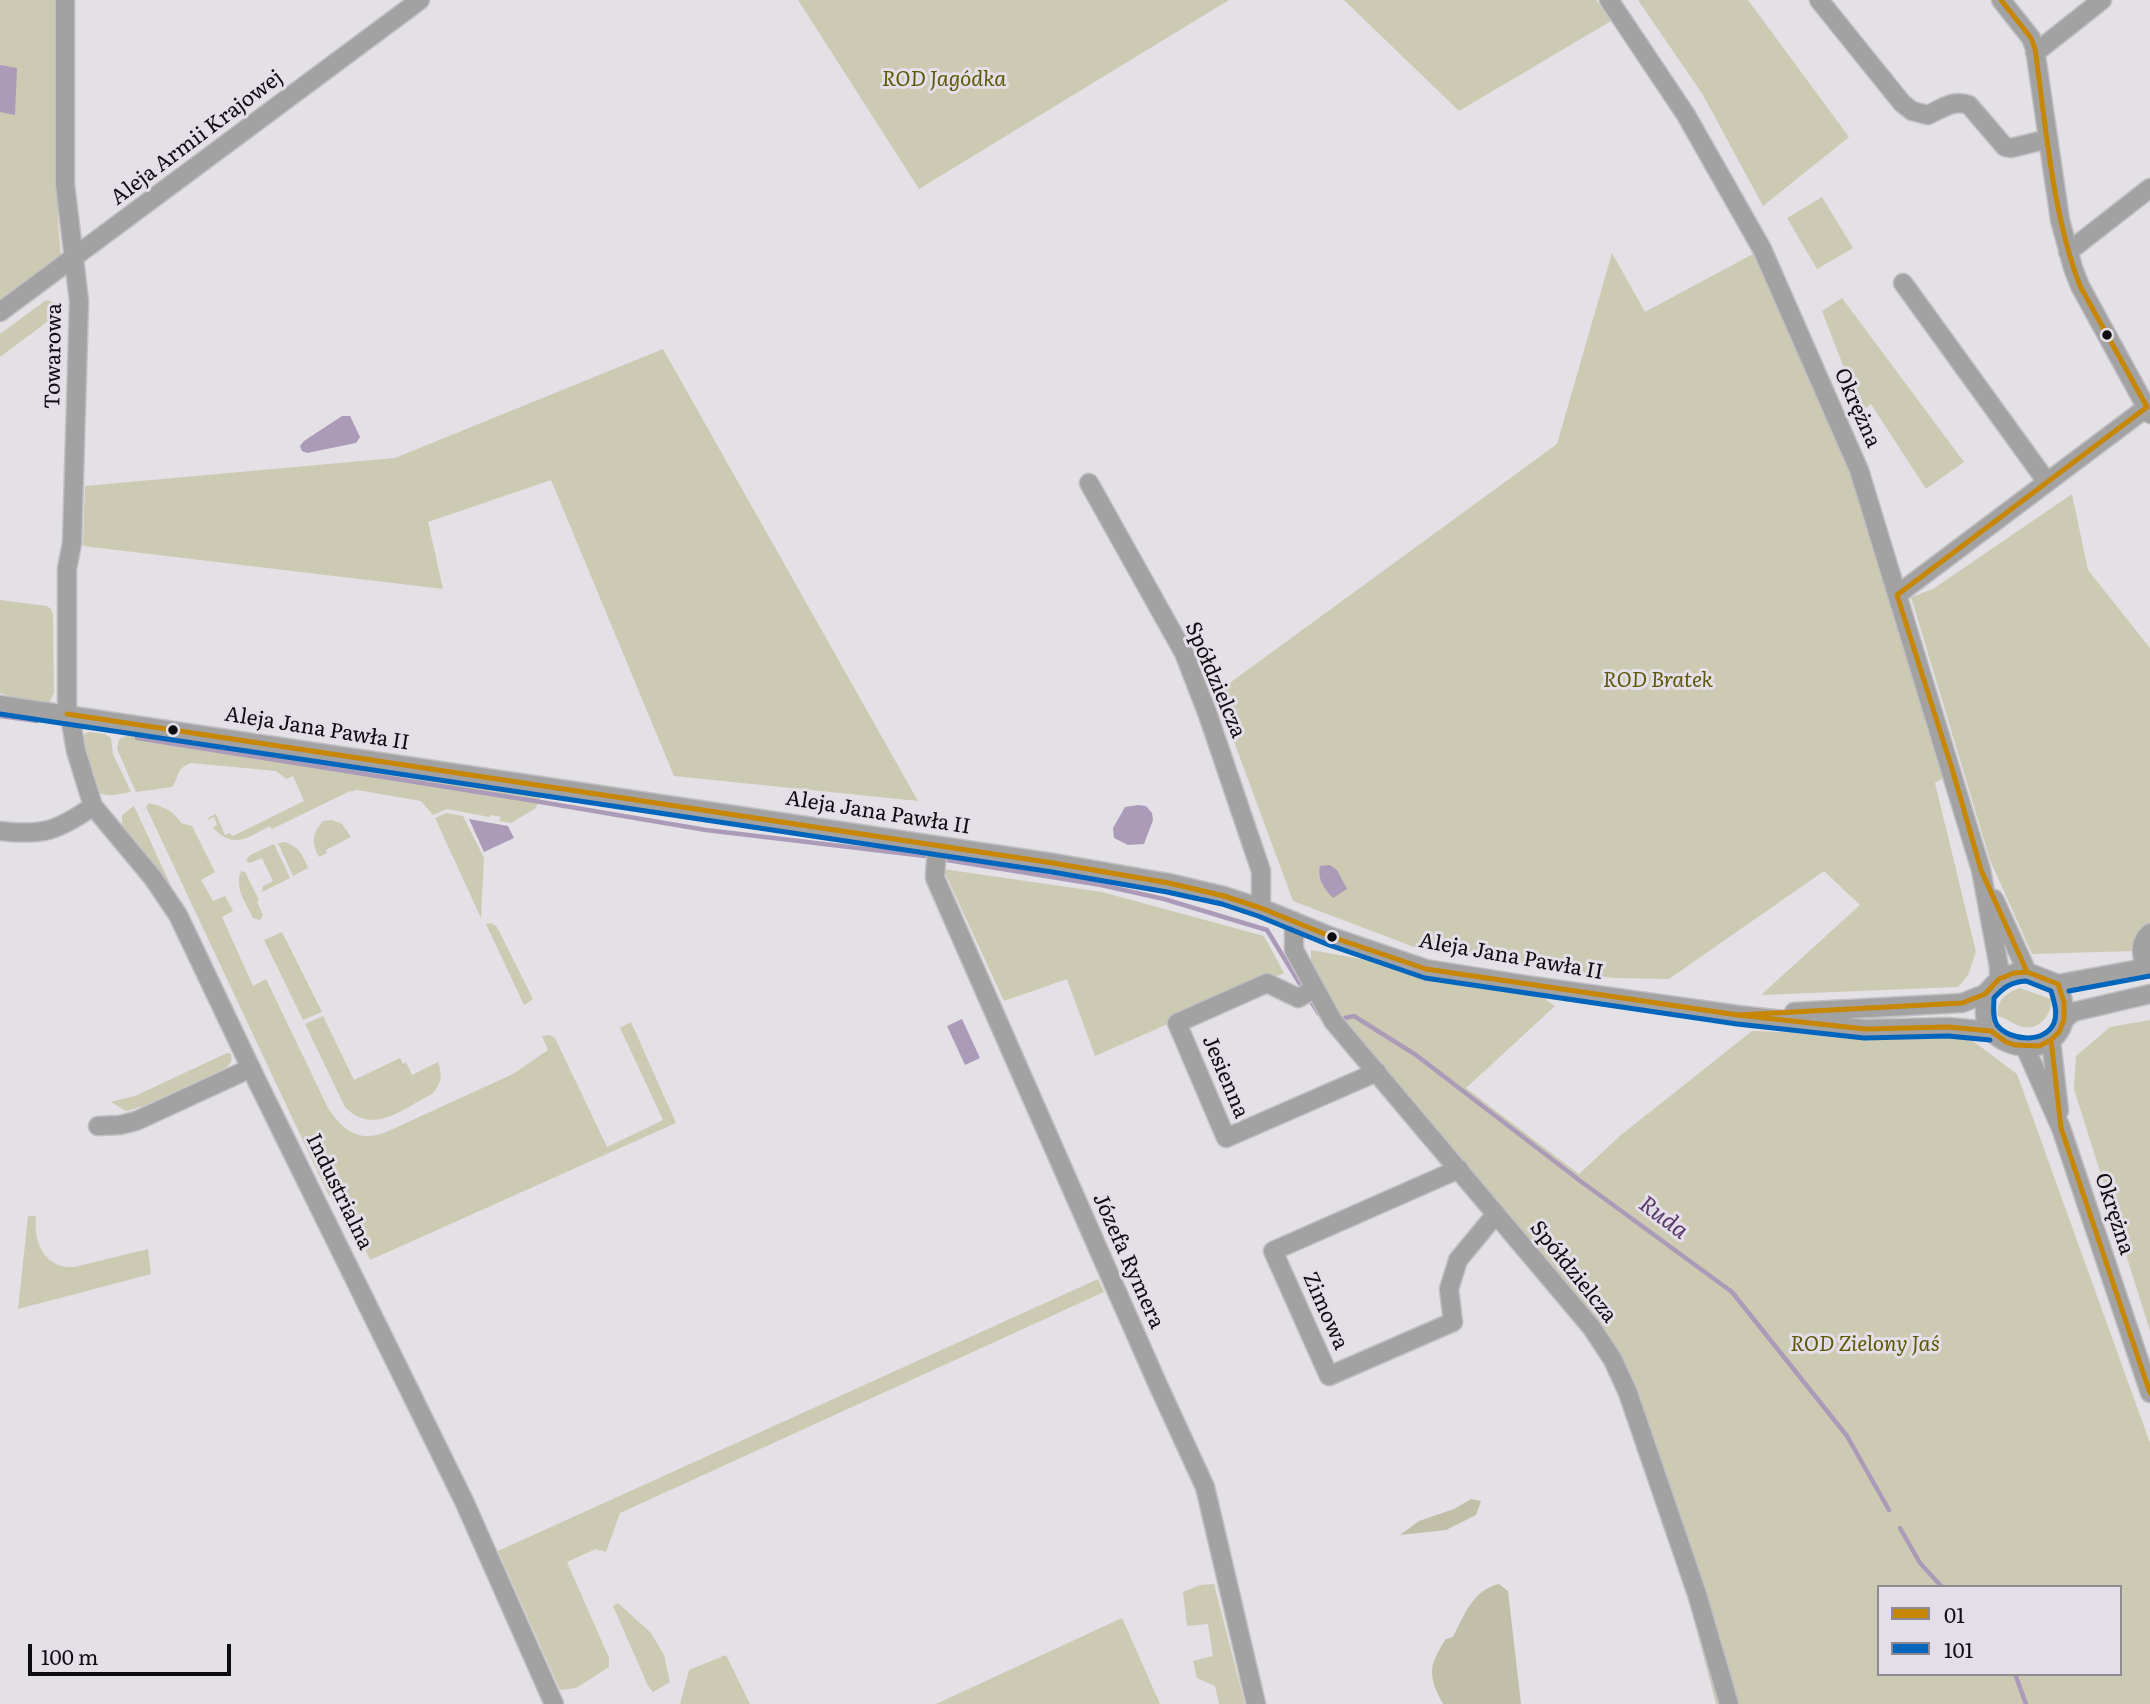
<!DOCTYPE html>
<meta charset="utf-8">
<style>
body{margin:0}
#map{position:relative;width:2150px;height:1704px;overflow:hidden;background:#e3e0e6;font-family:Literata,serif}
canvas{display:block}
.legend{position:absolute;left:1877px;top:1585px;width:245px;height:91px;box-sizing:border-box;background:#e4dee8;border:2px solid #8e8a92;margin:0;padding:9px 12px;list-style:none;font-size:21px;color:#0e0d10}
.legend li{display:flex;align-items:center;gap:14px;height:35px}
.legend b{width:35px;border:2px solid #8e8a92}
.scale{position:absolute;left:28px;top:1644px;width:203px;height:32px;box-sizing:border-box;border:4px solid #0e0d10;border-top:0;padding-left:9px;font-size:21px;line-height:24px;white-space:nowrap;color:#0e0d10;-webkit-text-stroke:5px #e4dee8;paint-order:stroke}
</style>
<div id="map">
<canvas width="2150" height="1704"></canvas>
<ul class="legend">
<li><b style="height:9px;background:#c88703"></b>01</li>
<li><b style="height:9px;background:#0065bd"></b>101</li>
</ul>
<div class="scale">100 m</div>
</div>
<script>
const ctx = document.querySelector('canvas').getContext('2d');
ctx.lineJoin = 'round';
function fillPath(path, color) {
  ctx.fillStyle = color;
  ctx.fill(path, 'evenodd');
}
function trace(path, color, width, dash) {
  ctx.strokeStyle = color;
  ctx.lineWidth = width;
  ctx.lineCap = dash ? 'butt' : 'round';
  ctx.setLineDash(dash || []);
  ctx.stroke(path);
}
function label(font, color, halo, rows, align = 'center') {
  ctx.font = font + ' Literata,serif';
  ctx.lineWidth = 6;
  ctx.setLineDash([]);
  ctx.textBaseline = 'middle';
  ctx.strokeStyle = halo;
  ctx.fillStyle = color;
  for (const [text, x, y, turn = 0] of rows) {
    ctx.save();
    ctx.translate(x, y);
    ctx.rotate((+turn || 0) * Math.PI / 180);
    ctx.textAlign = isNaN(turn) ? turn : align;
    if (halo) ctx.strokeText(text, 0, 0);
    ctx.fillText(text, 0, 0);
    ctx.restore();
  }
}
const green = new Path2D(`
 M 0,0 L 55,0 L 58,221 L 61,257 L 34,275 L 0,303 Z
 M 798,0 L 1229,0 L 919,189 Z
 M 1344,0 L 1596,0 L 1611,21 L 1459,111 Z
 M 1638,0 L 1748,0 L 1849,137 L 1763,206 L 1703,95 Z
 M 1822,197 L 1853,248 L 1817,269 L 1787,218 Z
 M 1762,249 L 1859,470 L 1953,772 L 1935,783 L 1976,952 L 1968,975 L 1958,987 L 1761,995 L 1860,905 L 1824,871 L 1669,979 L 1613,978 L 1422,950 L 1293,901 L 1216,693 L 1557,444 L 1612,253 L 1645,312 Z
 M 1842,298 L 1964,462 L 1926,489 L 1871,404 L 1861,412 L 1822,311 Z
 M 46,300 L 57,303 L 63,310 L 0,357 L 0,334 Z
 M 663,349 L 918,801 L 674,776 L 551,480 L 428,522 L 443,589 L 83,546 L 85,486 L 395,458 Z
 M 2072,494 L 2088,570 L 2150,648 L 2150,925 L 2135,951 L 2032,954 L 1990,860 L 1911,597 L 1933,589 Z
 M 0,600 L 47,606 L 51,609 L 53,615 L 54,693 L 49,703 L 42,705 L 0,693 Z
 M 88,732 L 105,734 L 111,738 L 113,754 L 131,792 C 119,794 109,798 97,792 L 82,741 L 83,736 Z
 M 128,734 L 541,796 L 536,808 L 511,823 L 499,821 L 501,817 L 491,815 L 489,817 L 447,809 L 433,815 L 421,801 L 357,790 L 348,792 L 272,829 L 270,826 C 246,838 235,850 213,828 L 217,825 L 214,817 L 208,820 L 209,817 L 216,814 L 225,835 L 229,833 L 233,836 L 304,801 L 293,776 L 286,779 L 276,771 L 191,763 C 174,770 181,775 172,787 L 136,792 L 117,749 L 119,739 L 127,736 Z
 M 149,803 C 164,807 173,810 181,823 L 192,826 L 215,872 L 201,880 L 213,901 L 225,896 L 233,911 L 222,917 L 253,986 L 266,979 L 328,1108 C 343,1130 357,1142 384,1133 L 513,1074 L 548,1050 L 542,1036 L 550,1035 L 555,1038 L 607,1147 L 663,1120 L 620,1028 L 631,1022 L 676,1123 L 370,1260 L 339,1192 L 329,1196 L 146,807 Z
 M 134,806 L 178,901 L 151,860 L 122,829 L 122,815 Z
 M 446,813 L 463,816 L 484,858 L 481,918 L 435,818 Z
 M 332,820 L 342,824 L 351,837 L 326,850 L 327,853 L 319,857 C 311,843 312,833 323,821 Z
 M 285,842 C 299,847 303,855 308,868 L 293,876 L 278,843 Z
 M 274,844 L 290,878 L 262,892 L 263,886 L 273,881 L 262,858 L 250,863 L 246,860 L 250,855 Z
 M 943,869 L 1102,892 L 1264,936 L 1284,973 L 1095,1056 L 1067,979 L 1004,1001 Z
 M 241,871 L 245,872 L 259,900 L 257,902 L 263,915 L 260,920 L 253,918 C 246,903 234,888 241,871 Z
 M 491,923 L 497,927 L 533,999 L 524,1005 L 486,924 Z
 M 282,932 L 322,1012 L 303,1020 L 264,940 Z
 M 1311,950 L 1532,990 L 1555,1006 L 1466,1088 L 1579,1174 L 1621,1135 L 1752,1031 L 1969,1038 L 2017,1074 L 2150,1443 L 2150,1704 L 1716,1704 L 1631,1380 L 1338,1017 L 1311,966 ZM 1879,1587 L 2120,1587 L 2120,1674 L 1879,1674 Z
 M 2020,988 L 2051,999 C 2052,1013 2041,1030 2024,1027 C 2015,1026 2007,1018 1998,1016 C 1996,1000 2006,993 2020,988 Z
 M 323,1016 L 354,1080 L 400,1058 L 403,1064 L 406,1062 L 412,1075 L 438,1062 C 443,1075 441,1084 432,1094 C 402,1109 373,1136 345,1107 L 305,1024 Z
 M 2150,1020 L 2150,1331 L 2074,1089 L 2076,1056 L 2110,1027 Z
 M 227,1053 L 231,1054 C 233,1062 230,1065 224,1069 L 144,1106 L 126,1111 L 111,1102 L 135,1096 Z
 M 28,1216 L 36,1216 C 33,1243 45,1269 74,1267 L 148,1249 L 151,1274 L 18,1309 Z
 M 1098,1279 L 1104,1292 L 620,1513 L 606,1552 L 596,1549 L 567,1562 L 609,1658 L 609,1667 L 576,1688 L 560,1690 L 498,1551 Z
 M 1214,1584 L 1245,1704 L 1219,1704 L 1215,1686 L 1197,1678 L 1193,1661 L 1213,1656 L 1208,1624 L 1187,1626 L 1183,1592 L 1200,1585 Z
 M 618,1603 L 651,1633 L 664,1655 L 670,1682 L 653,1692 L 648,1686 L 613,1606 Z
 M 1122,1618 L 1160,1704 L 936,1704 Z
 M 726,1655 L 750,1704 L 680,1704 L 689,1670 Z`);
const forest = new Path2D(`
 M 1471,1499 L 1481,1501 L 1476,1515 L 1446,1530 L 1400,1535 L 1419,1521 L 1454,1509 Z
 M 1499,1584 L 1508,1591 L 1521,1704 L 1443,1704 C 1428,1676 1428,1666 1446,1639 L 1453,1637 C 1464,1615 1473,1590 1499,1584 Z`);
const water = new Path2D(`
 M 0,65 L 17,68 L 15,115 L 0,112 Z
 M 342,416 L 350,416 L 360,437 L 356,443 L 307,453 L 302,451 L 300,446 L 304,441 Z
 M 1138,805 L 1146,806 L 1152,813 L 1153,820 L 1144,844 L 1128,845 L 1114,838 L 1113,828 L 1125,807 Z
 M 469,819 L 508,826 L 514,838 L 484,852 Z
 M 1330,865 L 1337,870 L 1347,889 L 1333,898 C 1324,889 1317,879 1320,866 Z
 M 962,1019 L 980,1058 L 965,1065 L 947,1026 Z`);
const stream = new Path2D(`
 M 0,716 L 37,721
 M 137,738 L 529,800 L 706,830 L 925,856
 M 947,860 L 1101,885 L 1164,899 L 1267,930 L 1300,984
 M 1312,1003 L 1319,1014
 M 1345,1018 L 1354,1016 L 1416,1055 L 1579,1180 L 1732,1292 L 1847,1436 L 1889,1510
 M 1900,1528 L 1920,1563 L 1942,1587
 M 2015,1674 L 2026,1704`);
const minor = new Path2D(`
 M 65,0 L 65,184 L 79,301 L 72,543 L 67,569 L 67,714 L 71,722 L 76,751 L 93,806 L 153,878 L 178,915 L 256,1079 L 464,1501 L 554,1704
 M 1609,0 L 1686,115 L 1762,249 L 1859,470 L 1981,870 L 1999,967 L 1999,979
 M 1819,0 L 1902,103 L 1912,111 L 1928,115 C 1941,109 1954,99 1969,105 L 2005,147 L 2011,148 L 2048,139
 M 2001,0 L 2031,38 L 2035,49 L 2060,220 L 2073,268 L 2080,286 L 2150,414
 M 2035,53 L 2102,0
 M 2068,252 L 2150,188
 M 1903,283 L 2047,482
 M 0,312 L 420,0
 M 1089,483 L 1184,653 L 1208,715 L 1261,871 L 1261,908
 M 1897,595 L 2150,405
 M 0,705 L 1053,863 L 1169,883 L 1224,896 L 1261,908 L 1332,937 L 1426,969 L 1526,985 L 1738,1015 L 1865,1029 L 1948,1027 L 1991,1031
 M 0,831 C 42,836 58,831 93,806
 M 937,846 L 935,878 L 1158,1385 L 1205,1487 L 1256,1704
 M 1994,899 L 2027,972
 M 1294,921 L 1294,950 L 1333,1021 L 1592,1328 L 1613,1360 L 1628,1393 L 1697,1594 L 1729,1704
 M 2145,968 C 2142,955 2138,943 2150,933
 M 2058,984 C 2063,999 2069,1018 2059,1032 C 2045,1054 2007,1050 1991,1031 C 1983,1022 1985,1006 1985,994 L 1999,979 L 2014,973 L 2027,972 L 2058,984 L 2150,967
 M 1314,989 L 1298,998 L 1267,983 L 1177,1023 L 1226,1138 L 1377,1072
 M 1794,1012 L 1962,1003 L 1985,994
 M 2064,1020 L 2073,1012 L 2150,994
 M 2051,1040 L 2059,1111
 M 2025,1047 L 2061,1128 L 2150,1393
 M 98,1126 L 120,1125 L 136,1121 L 251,1068
 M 1459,1169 L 1273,1251 L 1329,1376 L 1453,1322 L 1449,1289 L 1458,1260 L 1496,1214`);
const bus1 = new Path2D(`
 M 2001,0 L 2031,38 L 2035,49 C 2046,126 2052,213 2080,286 L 2147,407 L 1897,595 L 1953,772 L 1981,870 L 2027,972
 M 67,714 L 1053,863 L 1169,883 L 1224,896 L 1261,908 L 1332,937 L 1426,969 L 1738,1015
 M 2027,972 L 2058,984 L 2064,1002 L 2064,1020 L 2059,1032 L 2051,1040 L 2039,1046 L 2015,1045 L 2006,1042 L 1991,1031 L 1948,1027 L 1865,1029 L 1738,1015 L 1962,1003 L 1985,994 L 1999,979 L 2014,973 Z
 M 2051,1040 L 2061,1128 L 2150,1393`);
const bus2 = new Path2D(`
 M 0,714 L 1052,872 L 1167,892 L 1222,904 L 1258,916 L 1329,945 L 1425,978 L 1737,1024 L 1864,1038 L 1948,1036 L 1990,1040
 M 2026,981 L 2051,991 C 2054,1001 2058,1013 2054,1023 C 2045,1044 2009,1041 1997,1025 C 1992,1017 1994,1006 1994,998 C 2004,987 2011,982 2026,981 Z
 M 2069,991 L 2150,976`);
const markers = [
 [2107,335,6,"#0e0d10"],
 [173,730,6,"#0e0d10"],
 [1332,937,6,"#0e0d10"]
];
const parkNames = [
 ["ROD Jagódka",944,80],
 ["ROD Bratek",1658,681],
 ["ROD Zielony Jaś",1865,1345]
];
const streetNames = [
 ["Aleja Armii Krajowej",197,138,-37],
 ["Towarowa",54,356,-89],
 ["Okrężna",1857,408,66],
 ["Spółdzielcza",1215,680,67],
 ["Aleja Jana Pawła II",317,729,9],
 ["Aleja Jana Pawła II",878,813,9],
 ["Aleja Jana Pawła II",1511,957,10],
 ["Jesienna",1225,1077,67],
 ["Industrialna",339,1192,64],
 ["Okrężna",2114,1214,72],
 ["Józefa Rymera",1128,1261,66],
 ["Spółdzielcza",1573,1272,51],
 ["Zimowa",1325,1311,66]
];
const waterNames = [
 ["Ruda",1663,1218,37]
];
fillPath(green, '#cdcab4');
fillPath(forest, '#c2bfa8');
fillPath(water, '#ac9bb8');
trace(stream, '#ac9bb8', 4.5);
trace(minor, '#c1bfc3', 21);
trace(minor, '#a2a2a3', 18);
trace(bus1, '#c88703', 5);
trace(bus2, '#0065bd', 5);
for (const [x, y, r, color] of markers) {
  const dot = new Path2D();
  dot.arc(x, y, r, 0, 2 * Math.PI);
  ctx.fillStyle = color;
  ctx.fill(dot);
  trace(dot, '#e4dee8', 2.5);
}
label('italic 21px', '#5f5906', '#e4dee8', parkNames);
label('21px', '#0e0d10', '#e4dee8', streetNames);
label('italic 23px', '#59396e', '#e4dee8', waterNames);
</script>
